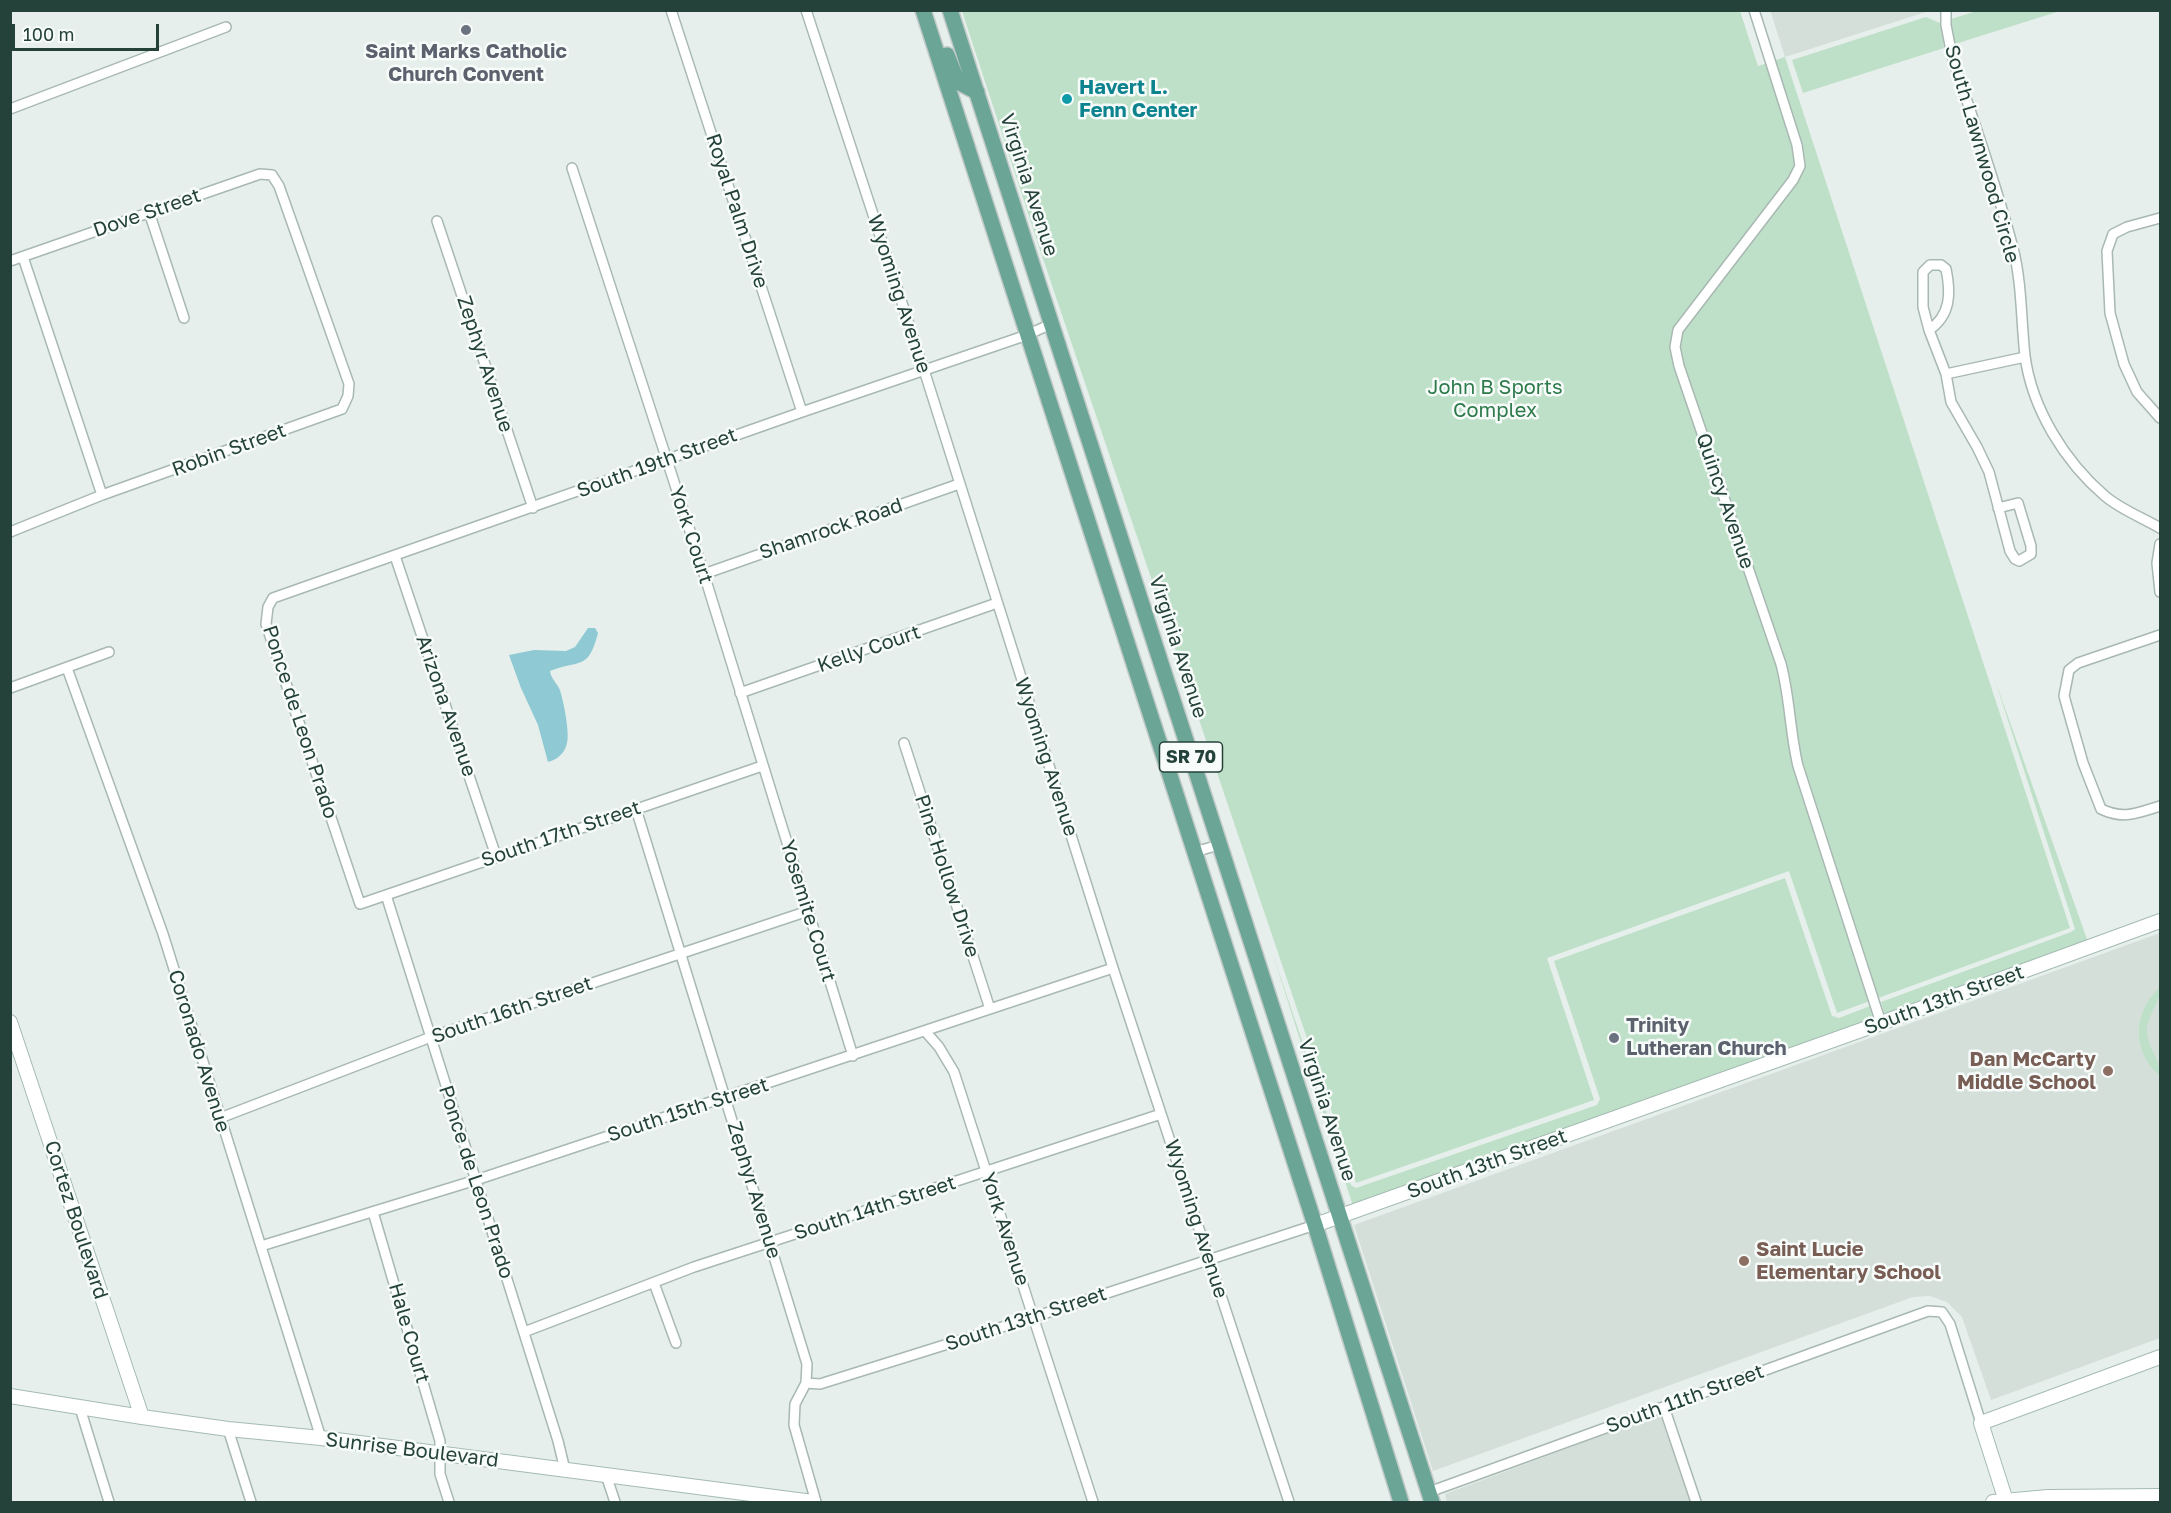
<!DOCTYPE html>
<style>
body{margin:0}
#map{position:relative;width:2171px;height:1513px;overflow:hidden;background:#e6efeb;font-family:"Golos Text",sans-serif}
canvas{display:block}
.frame{position:absolute;inset:0;border:12px solid #24423a;pointer-events:none}
.scale{position:absolute;left:12px;top:24px;width:147px;height:27px;box-sizing:border-box;border:3px solid #24423a;border-top:0;padding-left:8px;font-size:18px;line-height:21px;white-space:nowrap;color:#24423a;-webkit-text-stroke:4px #f7fbf9;paint-order:stroke}
</style>
<div id="map">
<canvas width="2171" height="1513"></canvas>
<div class="frame"></div>
<div class="scale">100 m</div>
</div>
<script>
const ctx = document.querySelector('canvas').getContext('2d');
ctx.lineJoin = 'round';
function fillPath(path, color) {
  ctx.fillStyle = color;
  ctx.fill(path, 'evenodd');
}
function trace(path, color, width, dash) {
  ctx.strokeStyle = color;
  ctx.lineWidth = width;
  ctx.lineCap = dash ? 'butt' : 'round';
  ctx.setLineDash(dash || []);
  ctx.stroke(path);
}
function label(font, color, halo, rows, align = 'center') {
  ctx.font = font + ' "Golos Text",sans-serif';
  ctx.lineWidth = 5;
  ctx.setLineDash([]);
  ctx.textBaseline = 'middle';
  ctx.strokeStyle = halo;
  ctx.fillStyle = color;
  for (const [text, x, y, turn = 0] of rows) {
    ctx.save();
    ctx.translate(x, y);
    ctx.rotate((+turn || 0) * Math.PI / 180);
    ctx.textAlign = isNaN(turn) ? turn : align;
    if (halo) ctx.strokeText(text, 0, 0);
    ctx.fillText(text, 0, 0);
    ctx.restore();
  }
}
const built = new Path2D(`
 M 1770,10 L 1929,10 L 1929,11 L 1785,57 Z
 M 2160,933 L 2160,1338 L 1991,1400 L 1962,1317 L 1947,1302 L 1930,1296 L 1913,1297 L 1433,1471 L 1354,1225 Z
 M 1660,1414 L 1690,1502 L 1447,1502 L 1445,1494 Z`);
const green = new Path2D(`
 M 1980,10 L 2060,10 L 2060,11 L 1955,44 L 1951,19 Z
 M 962,11 L 1740,11 L 1758,66 L 1785,57 L 2070,928 L 1837,1013 L 1789,871 L 1547,958 L 1594,1100 L 1356,1183 L 1042,256 Z
 M 1926,17 L 1940,23 L 1944,48 L 1803,93 L 1792,60 Z
 M 1995,680 L 2088,942 L 1885,1016 L 1881,1002 L 2071,932 L 2075,929 Z
 M 1785,878 L 1832,1016 L 1839,1018 L 1870,1006 L 1875,1020 L 1353,1206 L 1272,952 L 1351,1185 L 1356,1188 L 1597,1105 L 1600,1099 L 1554,961 Z
 M 2160,987 C 2162,1001 2147,1014 2147,1031 C 2147,1048 2161,1059 2160,1076 C 2131,1052 2133,1011 2160,987 Z`);
const water = new Path2D(`
 M 588,628 L 595,628 L 598,633 C 588,671 581,659 550,671 C 551,678 555,681 559,688 C 563,697 570,733 567,743 C 565,753 557,760 548,762 L 538,725 L 521,688 L 509,655 L 534,650 L 566,651 L 575,647 Z`);
const street = new Path2D(`
 M 671,10 L 802,412
 M 806,10 L 924,370 L 1113,968 L 1289,1502
 M 1754,10 L 1797,145 L 1800,166 L 1793,180 L 1678,330 L 1675,347 L 1679,366 L 1781,664 C 1790,698 1790,733 1798,766 L 1881,1023
 M 1946,10 L 1946,25 L 1952,56 C 1973,120 1996,183 2013,248 C 2022,283 2021,320 2025,356 C 2032,409 2065,462 2105,496 C 2120,509 2143,518 2160,528
 M 10,109 L 226,27
 M 572,168 L 704,574 L 853,1056
 M 149,212 L 184,318
 M 2160,218 L 2127,227 L 2113,234 L 2107,251 L 2110,313 L 2124,364 L 2137,392 L 2160,418
 M 437,221 L 533,508
 M 23,257 L 102,495
 M 10,261 L 260,174 L 272,175 L 279,186 L 349,384 L 348,396 L 342,409 L 102,495 L 10,532
 M 1929,330 C 1951,315 1951,293 1946,269 L 1941,265 L 1930,265 L 1923,272 L 1923,307 L 1929,330 L 1946,374 L 1951,402 L 1977,447 L 1989,472 L 2010,551 L 2015,559 L 2019,561 L 2031,554 L 2031,546 L 2018,503 L 1998,508
 M 1946,374 L 2025,357
 M 2160,544 L 2157,563 L 2160,592
 M 395,556 L 496,856
 M 704,574 L 959,484
 M 2160,635 L 2078,663 L 2069,670 L 2064,696 L 2083,763 L 2101,809 C 2124,820 2137,813 2160,806
 M 67,668 L 163,934 L 321,1438
 M 10,688 L 109,652
 M 740,693 L 997,603
 M 904,743 L 990,1009
 M 762,766 L 360,904 L 266,624 L 268,607 L 273,598 L 802,412 L 1027,335 L 1051,324
 M 636,809 L 807,1364 L 806,1383 L 795,1404 L 794,1425 L 816,1502
 M 1194,852 L 1219,845
 M 386,895 L 558,1441 L 565,1470
 M 925,1031 L 939,1047 L 954,1072 L 1093,1502
 M 220,1118 L 431,1037 L 808,911
 M 373,1212 L 440,1441 L 440,1474 L 449,1502
 M 261,1246 L 476,1180 L 1113,968
 M 654,1283 L 676,1343
 M 524,1332 L 694,1267 L 1161,1114
 M 806,1383 L 820,1384 L 1034,1317 L 1315,1225
 M 1664,1407 L 1696,1502
 M 80,1408 L 109,1502
 M 228,1429 L 251,1502
 M 606,1475 L 615,1502
 M 1429,1492 L 1928,1311 L 1942,1312 L 1950,1324 L 1981,1423`);
const secondary = new Path2D(`
 M 10,1022 L 142,1417
 M 1315,1225 L 1881,1023 L 2160,921
 M 10,1396 L 142,1417 L 228,1429 L 321,1438 L 813,1502
 M 2006,1501 L 1981,1423 L 2160,1357
 M 1993,1502 L 2048,1497 L 2160,1496`);
const primary = new Path2D(`
 M 923,10 L 1315,1225 L 1401,1502
 M 950,10 L 1432,1502
 M 947,55 L 958,82 L 977,92`);
const markers = [
 [466,30,6,"#6b7280"],
 [1067,99,6,"#0f9aa8"],
 [1614,1038,6,"#6b7280"],
 [2108,1071,6,"#8d6e63"],
 [1744,1261,6,"#8d6e63"]
];
const shields = [
 [1191,757,63]
];
const shieldNames = [
 ["SR 70",1191,757]
];
const worshipNames = [
 ["Saint Marks Catholic",466,52],
 ["Church Convent",466,75],
 ["Trinity",1626,1026,"left"],
 ["Lutheran Church",1626,1049,"left"]
];
const cultureNames = [
 ["Havert L.",1079,88],
 ["Fenn Center",1079,111]
];
const streetNames = [
 ["South Lawnwood Circle",1982,154,74],
 ["Virginia Avenue",1029,185,72],
 ["Royal Palm Drive",737,211,72],
 ["Dove Street",147,213,-19],
 ["Wyoming Avenue",899,294,72],
 ["Zephyr Avenue",485,364,72],
 ["Robin Street",229,450,-20],
 ["South 19th Street",657,463,-20],
 ["Quincy Avenue",1725,501,71],
 ["Shamrock Road",831,529,-19],
 ["York Court",691,535,72],
 ["Virginia Avenue",1178,647,72],
 ["Kelly Court",869,649,-19],
 ["Arizona Avenue",446,706,71],
 ["Ponce de Leon Prado",300,722,72],
 ["Wyoming Avenue",1046,757,72],
 ["South 17th Street",561,834,-19],
 ["Pine Hollow Drive",947,876,72],
 ["Yosemite Court",808,911,73],
 ["South 13th Street",1944,1000,-20],
 ["South 16th Street",512,1010,-19],
 ["Coronado Avenue",199,1051,73],
 ["South 15th Street",688,1110,-18],
 ["Virginia Avenue",1327,1110,72],
 ["South 13th Street",1487,1164,-20],
 ["Ponce de Leon Prado",476,1182,72],
 ["Zephyr Avenue",754,1190,73],
 ["South 14th Street",875,1208,-18],
 ["Wyoming Avenue",1196,1219,72],
 ["Cortez Boulevard",76,1220,72],
 ["York Avenue",1005,1229,72],
 ["South 13th Street",1026,1319,-18],
 ["Hale Court",409,1333,74],
 ["South 11th Street",1685,1399,-20],
 ["Sunrise Boulevard",412,1450,7]
];
const parkNames = [
 ["John B Sports",1495,388],
 ["Complex",1495,411]
];
const educationNames = [
 ["Dan McCarty",2096,1060],
 ["Middle School",2096,1083],
 ["Saint Lucie",1756,1250,"left"],
 ["Elementary School",1756,1273,"left"]
];
fillPath(built, '#d4dfda');
fillPath(green, '#bfe0c8');
fillPath(water, '#8ec9d4');
trace(street, '#a8b8b2', 12);
trace(secondary, '#a4bbb3', 16);
trace(primary, '#c2cac8', 18);
trace(street, '#fff', 9);
trace(secondary, '#fff', 14);
trace(primary, '#6aa596', 15);
for (const [x, y, r, color] of markers) {
  const dot = new Path2D();
  dot.arc(x, y, r, 0, 2 * Math.PI);
  ctx.fillStyle = color;
  ctx.fill(dot);
  trace(dot, '#f7fbf9', 2);
}
for (const [x, y, w] of shields) {
  const box = new Path2D();
  box.roundRect(x - w / 2, y - 15, w, 30, 4.5);
  ctx.fillStyle = '#f7fbf9';
  ctx.fill(box);
  trace(box, '#24423a', 1.5);
}
label('bold 18px', '#24423a', null, shieldNames);
label('bold 20px', '#5b616d', '#f7fbf9', worshipNames);
label('bold 20px', '#0d838f', '#f7fbf9', cultureNames, 'left');
label('20px', '#24423a', '#f7fbf9', streetNames);
label('20px', '#2d7a4b', '#f7fbf9', parkNames);
label('bold 20px', '#785e54', '#f7fbf9', educationNames, 'right');
</script>
